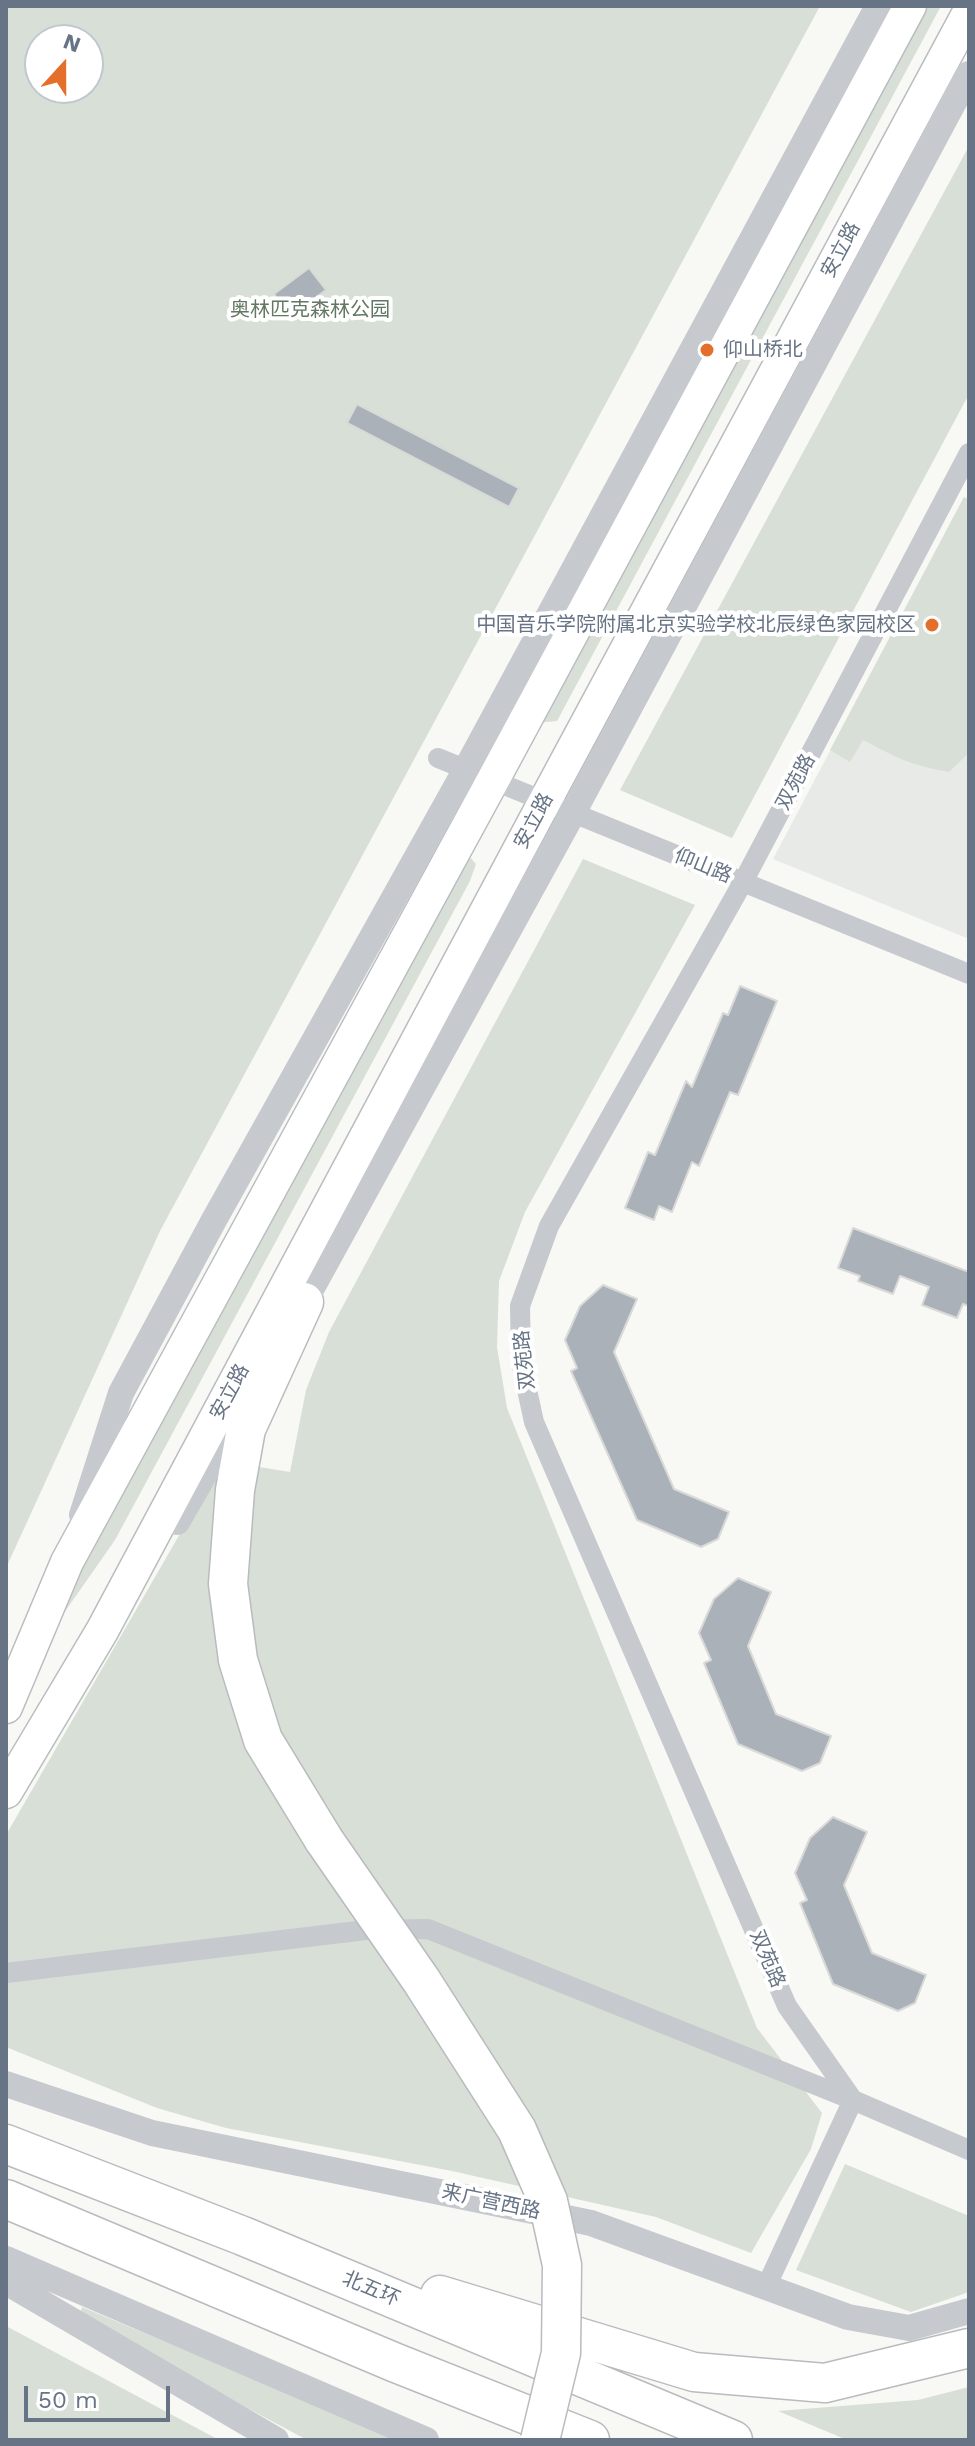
<!DOCTYPE html>
<meta charset="utf-8">
<style>
body{margin:0}
#map{position:relative;width:975px;height:2446px;overflow:hidden;background:#f8f8f5;font-family:"Work Sans",sans-serif}
canvas{display:block}
.frame{position:absolute;inset:0;border:8px solid #677486;pointer-events:none}
.north{position:absolute;left:24px;top:24px;width:80px;height:80px;box-sizing:border-box;background:#fff;border:2px solid #c2c7cf;border-radius:50%;rotate:21deg;font-size:22px;font-weight:700;line-height:32px;text-align:center;color:#677486}
.north::after{content:'';display:block;margin:auto;width:28px;height:36px;background:#e46f2a;clip-path:polygon(50% 0,100% 100%,50% 72%,0 100%)}
.scale{position:absolute;left:24px;top:2386px;width:146px;height:36px;box-sizing:border-box;border:4px solid #677486;border-top:0;padding-left:10px;font-size:24px;line-height:28px;white-space:nowrap;color:#677486;-webkit-text-stroke:6px #fff;paint-order:stroke}
</style>
<div id="map">
<canvas width="975" height="2446"></canvas>
<div class="frame"></div>
<div class="north">N</div>
<div class="scale">50 m</div>
</div>
<script>
const ctx = document.querySelector('canvas').getContext('2d');
ctx.lineJoin = 'round';
function fillPath(path, color) {
  ctx.fillStyle = color;
  ctx.fill(path, 'evenodd');
}
function trace(path, color, width, dash) {
  ctx.strokeStyle = color;
  ctx.lineWidth = width;
  ctx.lineCap = dash ? 'butt' : 'round';
  ctx.setLineDash(dash || []);
  ctx.stroke(path);
}
function label(font, color, halo, rows, align = 'center') {
  ctx.font = font + ' "Work Sans","Noto Sans SC",sans-serif';
  ctx.lineWidth = 8;
  ctx.setLineDash([]);
  ctx.textBaseline = 'middle';
  ctx.strokeStyle = halo;
  ctx.fillStyle = color;
  for (const [text, x, y, turn = 0] of rows) {
    ctx.save();
    ctx.translate(x, y);
    ctx.rotate((+turn || 0) * Math.PI / 180);
    ctx.textAlign = isNaN(turn) ? turn : align;
    if (halo) ctx.strokeText(text, 0, 0);
    ctx.fillText(text, 0, 0);
    ctx.restore();
  }
}
const built = new Path2D(`
 M 964,497 L 969,500 L 969,939 L 773,859 Z`);
const green = new Path2D(`
 M 6,6 L 820,6 L 160,1231 L 6,1568 ZM 40,40 L 88,40 L 88,88 L 40,88 Z
 M 907,6 L 941,6 L 557,721 L 536,723 Z
 M 969,146 L 969,394 L 732,838 L 620,790 Z
 M 964,497 L 969,500 L 969,753 L 949,772 C 912,766 895,757 863,740 L 850,762 L 830,750 Z
 M 467,854 L 476,864 L 470,881 L 115,1540 L 36,1653 Z
 M 583,859 L 695,905 L 525,1212 L 499,1281 L 497,1347 L 507,1408 L 757,2028 L 822,2113 L 811,2149 L 751,2253 L 656,2217 L 452,2171 L 226,2128 L 157,2108 L 6,2047 L 6,1835 L 222,1461 L 290,1472 L 306,1390 L 329,1332 Z
 M 845,2164 L 969,2216 L 969,2292 L 911,2312 L 796,2270 Z
 M 82,2307 L 401,2440 L 307,2440 L 79,2318 Z
 M 6,2326 L 219,2440 L 6,2440 Z
 M 969,2387 L 969,2440 L 847,2440 L 778,2411 L 918,2400 Z`);
const building = new Path2D(`
 M 309,268 L 326,290 L 290,316 L 274,294 Z
 M 357,404 L 519,488 L 509,507 L 347,423 Z
 M 740,986 L 777,1001 L 738,1095 L 730,1092 L 699,1166 L 692,1162 L 672,1212 L 659,1206 L 654,1220 L 625,1208 L 648,1152 L 655,1155 L 686,1081 L 692,1087 L 723,1013 L 728,1015 Z
 M 853,1228 L 969,1272 L 969,1306 L 963,1304 L 957,1318 L 922,1305 L 929,1287 L 900,1276 L 893,1294 L 858,1281 L 860,1276 L 838,1268 Z
 M 603,1285 L 637,1299 L 614,1352 L 674,1489 L 729,1512 L 718,1539 L 701,1547 L 637,1520 L 571,1371 L 577,1368 L 565,1340 L 580,1306 Z
 M 738,1578 L 771,1592 L 748,1646 L 776,1714 L 831,1736 L 820,1763 L 802,1771 L 738,1744 L 704,1663 L 711,1660 L 699,1633 L 714,1599 Z
 M 833,1817 L 867,1832 L 844,1885 L 872,1953 L 926,1975 L 915,2003 L 898,2011 L 833,1984 L 800,1903 L 807,1900 L 795,1873 L 810,1838 Z`);
const minor = new Path2D(`
 M 438,758 L 969,974
 M 6,1973 L 366,1930 L 428,1929 L 853,2100 L 969,2150
 M 766,2287 L 853,2100 L 787,2006 L 534,1422 L 521,1362 L 520,1306 L 549,1226 L 743,882 L 969,453`);
const tertiary = new Path2D(`
 M 297,1315 L 573,813 L 969,74
 M 82,1515 L 121,1393 L 214,1220 L 466,769 L 878,6
 M 177,1522 L 241,1411
 M 6,2084 L 152,2133 L 591,2223 L 848,2317 L 909,2328 L 969,2311
 M 6,2259 L 426,2440
 M 6,2282 L 276,2440`);
const primary = new Path2D(`
 M 6,1707 L 67,1562 L 493,780 L 910,6
 M 6,1792 L 102,1631 L 545,801 L 969,12`);
const motorway = new Path2D(`
 M 304,1302 L 246,1429 L 235,1490 L 228,1584 L 238,1660 L 263,1740 L 324,1840
 M 6,2144 L 243,2236 L 733,2440
 M 6,2199 L 396,2363 L 590,2440
 M 440,2295 L 694,2372 L 825,2383 L 969,2348`);
const motorwayBridge = new Path2D(`
 M 324,1840 L 421,1980 L 517,2130 L 548,2201 L 562,2265 L 561,2353 L 540,2440`);
const markers = [
 [707,350,8,"#e46f2a"],
 [932,625,8,"#e46f2a"]
];
const streetNames = [
 ["安立路",841,250,-62],
 ["双苑路",796,782,-62],
 ["安立路",534,821,-62],
 ["仰山路",703,866,22],
 ["双苑路",525,1360,-96],
 ["安立路",230,1392,-62],
 ["双苑路",767,1959,67],
 ["来广营西路",491,2202,12],
 ["北五环",371,2289,23]
];
const parkNames = [
 ["奥林匹克森林公园",310,310]
];
const poiNames = [
 ["仰山桥北",723,350],
 ["中国音乐学院附属北京实验学校北辰绿色家园校区",916,625,"right"]
];
fillPath(built, '#e8eae8');
fillPath(green, '#d8dfd6');
fillPath(building, '#aab1b8');
trace(building, '#d9dad8', 2);
trace(primary, '#b9bcc1', 35);
trace(motorway, '#b9bbbf', 41);
trace(minor, '#c6c9cd', 20);
trace(tertiary, '#c6c9cd', 26);
trace(primary, '#fff', 32);
trace(motorway, '#fff', 38);
trace(motorwayBridge, '#b9bbbf', 41, []);
trace(motorwayBridge, '#fff', 38);
for (const [x, y, r, color] of markers) {
  const dot = new Path2D();
  dot.arc(x, y, r, 0, 2 * Math.PI);
  ctx.fillStyle = color;
  ctx.fill(dot);
  trace(dot, '#fff', 3);
}
label('20px', '#677486', '#fff', streetNames);
label('20px', '#637862', '#fff', parkNames);
label('20px', '#677486', '#fff', poiNames, 'left');
</script>
